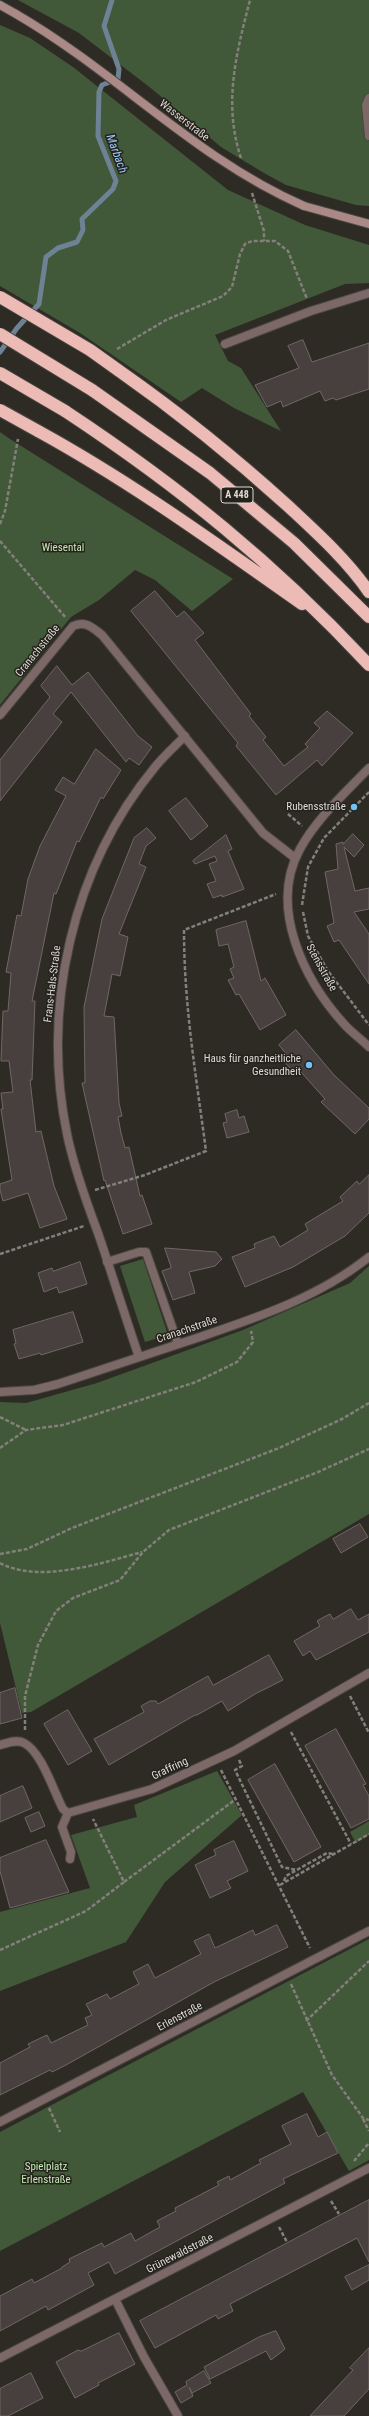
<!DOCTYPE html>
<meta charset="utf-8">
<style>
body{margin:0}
canvas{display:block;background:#2e2b25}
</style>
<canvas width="369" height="2416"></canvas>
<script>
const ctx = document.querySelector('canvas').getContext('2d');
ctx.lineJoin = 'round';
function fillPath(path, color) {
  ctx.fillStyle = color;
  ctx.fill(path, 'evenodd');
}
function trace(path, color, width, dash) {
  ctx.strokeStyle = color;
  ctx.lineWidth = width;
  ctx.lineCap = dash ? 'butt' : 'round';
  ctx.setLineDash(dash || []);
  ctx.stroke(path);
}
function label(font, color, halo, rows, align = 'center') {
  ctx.font = font + ' "Roboto Condensed",sans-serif';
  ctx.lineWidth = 3;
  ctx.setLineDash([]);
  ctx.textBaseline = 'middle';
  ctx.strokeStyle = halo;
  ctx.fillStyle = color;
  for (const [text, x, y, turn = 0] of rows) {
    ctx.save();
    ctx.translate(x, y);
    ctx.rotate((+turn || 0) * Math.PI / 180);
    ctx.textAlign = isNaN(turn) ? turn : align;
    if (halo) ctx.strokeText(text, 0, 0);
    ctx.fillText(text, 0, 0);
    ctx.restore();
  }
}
const green = new Path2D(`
 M 18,0 L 369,0 L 369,206 L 356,205 L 286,185 L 264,173 L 221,147 L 152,89 L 79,33 Z
 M 0,25 L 30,38 L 73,67 L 228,190 L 305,225 L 369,245 L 369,283 L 345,284 L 215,335 L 228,361 L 241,368 L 281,431 L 234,408 L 202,388 L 181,402 L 80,333 L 0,286 Z
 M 0,432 L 10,439 L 233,579 L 192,611 L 155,580 L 135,570 L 99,600 L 71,617 L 0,705 Z
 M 143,1259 L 168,1335 L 145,1342 L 120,1266 Z
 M 369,1266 L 369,1514 L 31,1712 L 22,1713 L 0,1623 L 0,1402 L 26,1403 L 97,1383 L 243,1330 L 350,1283 Z
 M 217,1771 L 242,1815 L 165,1882 L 126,1942 L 0,1991 L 0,1912 L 90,1888 L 71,1835 L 137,1817 L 134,1805 Z
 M 369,1821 L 369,1835 L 356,1843 L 350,1832 Z
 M 369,1939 L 369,2160 L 349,2171 L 303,2092 L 0,2251 L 0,2132 Z`);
const stream = new Path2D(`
 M 0,352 L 17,328 L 39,304 L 46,257 L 58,248 L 77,242 L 83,230 L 82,219 L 113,189 L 116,181 L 98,136 L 99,92 L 102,85 L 118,79 L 119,69 L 104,26 L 112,0`);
const building = new Path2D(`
 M 303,340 L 312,362 L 369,343 L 369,389 L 336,400 L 333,398 L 325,401 L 320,391 L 283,407 L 281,401 L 267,407 L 255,385 L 299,368 L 288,346 Z
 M 155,591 L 177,617 L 184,611 L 204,633 L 195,640 L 251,714 L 249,716 L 266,737 L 263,740 L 284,766 L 308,747 L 305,744 L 320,728 L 314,723 L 327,711 L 353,733 L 322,766 L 317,760 L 276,795 L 236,746 L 238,743 L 131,611 Z
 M 57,666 L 72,685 L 88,672 L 138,736 L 152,747 L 139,765 L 129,758 L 126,762 L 71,692 L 53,714 L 62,722 L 0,801 L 0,760 L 50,697 L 41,686 Z
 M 96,749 L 121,770 L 103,799 L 101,797 L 79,842 L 77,841 L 56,894 L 54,893 L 32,1001 L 35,1001 L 32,1080 L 30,1080 L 36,1132 L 41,1131 L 54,1186 L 67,1219 L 40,1228 L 28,1193 L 3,1201 L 0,1190 L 0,1184 L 12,1180 L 1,1109 L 3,1109 L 1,1093 L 13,1092 L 9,1061 L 1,1061 L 3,1011 L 8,1011 L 11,973 L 6,972 L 17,915 L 21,916 L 28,879 L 40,846 L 66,796 L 55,790 L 63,777 L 74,784 Z
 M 186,798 L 208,826 L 191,840 L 169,811 Z
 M 147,828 L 156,838 L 146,846 L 139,864 L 146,867 L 119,934 L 128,937 L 120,976 L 112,974 L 104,1016 L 114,1017 L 119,1103 L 122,1116 L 118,1117 L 121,1133 L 125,1148 L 129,1147 L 140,1196 L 142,1195 L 152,1224 L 123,1234 L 105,1180 L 104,1181 L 82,1083 L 85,1083 L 84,1007 L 102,919 L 134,838 Z
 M 353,834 L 364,845 L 354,857 L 344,847 L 355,891 L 369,888 L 369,909 L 354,912 L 369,934 L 369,984 L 339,940 L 334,942 L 327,926 L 334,923 L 325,872 L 338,869 L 336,844 L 343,842 L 343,844 Z
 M 226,835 L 232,849 L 228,851 L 244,889 L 222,897 L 222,895 L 213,898 L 207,884 L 216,881 L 209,864 L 217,861 L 215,856 L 195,864 L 193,861 Z
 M 246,921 L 261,981 L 265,978 L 286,1015 L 260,1030 L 239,994 L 236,995 L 228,980 L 234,978 L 230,969 L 234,967 L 228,944 L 219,946 L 216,930 Z
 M 296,1030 L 334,1075 L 369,1108 L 369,1119 L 355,1134 L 321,1102 L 325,1099 L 301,1072 L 297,1076 L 282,1059 L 287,1055 L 279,1045 Z
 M 237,1110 L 239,1118 L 244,1116 L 249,1132 L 227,1138 L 223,1123 L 227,1122 L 225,1114 Z
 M 369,1175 L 369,1213 L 345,1236 L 293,1267 L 245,1287 L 232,1257 L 255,1248 L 254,1244 L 274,1236 L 280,1247 L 308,1230 L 305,1224 L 343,1201 L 340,1197 L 357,1181 L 359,1184 Z
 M 165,1248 L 216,1252 L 222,1259 L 215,1266 L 189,1272 L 195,1293 L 173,1300 L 162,1271 L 171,1268 Z
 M 80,1262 L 87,1284 L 59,1293 L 57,1287 L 44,1292 L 38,1273 L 52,1268 L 53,1271 Z
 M 73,1312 L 83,1342 L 41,1355 L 40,1353 L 19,1359 L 14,1344 L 16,1343 L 13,1330 Z
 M 360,1524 L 368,1537 L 341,1553 L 333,1539 Z
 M 351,1609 L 358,1620 L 369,1614 L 369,1632 L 316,1660 L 310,1651 L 303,1656 L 294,1641 L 320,1626 L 317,1621 L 324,1617 L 330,1614 L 333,1619 Z
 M 269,1655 L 283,1680 L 255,1694 L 228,1711 L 222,1701 L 197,1715 L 195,1715 L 109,1765 L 94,1739 L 144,1712 L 141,1706 L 150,1701 L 156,1701 L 158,1704 L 208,1676 L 213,1685 Z
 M 15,1688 L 22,1718 L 0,1724 L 0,1693 Z
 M 68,1710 L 92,1751 L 68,1765 L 44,1724 Z
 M 336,1729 L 366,1784 L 363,1785 L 369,1796 L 369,1819 L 351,1828 L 305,1746 Z
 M 275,1764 L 321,1847 L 294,1862 L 248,1780 Z
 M 23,1786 L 32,1808 L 0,1822 L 0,1796 Z
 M 39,1812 L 45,1826 L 31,1832 L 25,1818 Z
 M 46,1840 L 69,1892 L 10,1908 L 0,1871 L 0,1858 Z
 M 234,1841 L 248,1871 L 227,1881 L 231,1888 L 210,1898 L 195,1865 L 216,1855 L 214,1850 Z
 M 277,1925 L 288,1947 L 214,1982 L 66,2065 L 52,2072 L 50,2070 L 0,2095 L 0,2063 L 30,2047 L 28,2044 L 47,2035 L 51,2043 L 88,2025 L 85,2018 L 92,2015 L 86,2004 L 107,1994 L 110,1999 L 139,1984 L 133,1972 L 148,1964 L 155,1978 L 201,1954 L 194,1941 L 209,1934 L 215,1948 L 253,1930 L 255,1935 Z
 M 307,2114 L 318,2137 L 327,2132 L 338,2153 L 283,2179 L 285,2183 L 115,2274 L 109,2262 L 88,2273 L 94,2285 L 48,2310 L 46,2306 L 0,2331 L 0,2296 L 32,2279 L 34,2283 L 62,2268 L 62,2267 L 70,2262 L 69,2259 L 102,2243 L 104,2247 L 131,2233 L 135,2241 L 160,2227 L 157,2221 L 176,2211 L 175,2208 L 219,2185 L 217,2182 L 229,2176 L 230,2180 L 261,2163 L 259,2160 L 291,2144 L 282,2126 Z
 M 369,2200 L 369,2262 L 357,2238 L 230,2304 L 233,2311 L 218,2319 L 216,2315 L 155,2348 L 140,2321 Z
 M 369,2265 L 369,2280 L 352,2290 L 345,2277 Z
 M 276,2331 L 285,2349 L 271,2360 L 266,2351 L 210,2379 L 204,2367 L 259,2337 Z
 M 119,2333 L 135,2364 L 98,2383 L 99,2385 L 75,2398 L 56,2362 L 78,2350 L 81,2351 Z
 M 369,2348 L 369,2389 L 344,2416 L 310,2416 L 353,2370 L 350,2368 Z
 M 204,2371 L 211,2383 L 192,2393 L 189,2387 L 193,2396 L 181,2403 L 175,2392 L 187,2385 L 186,2382 Z
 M 31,2373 L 43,2398 L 8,2416 L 0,2416 L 0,2389 Z`);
const path = new Path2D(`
 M 241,158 C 223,104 236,54 250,0
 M 252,193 L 264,231 L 264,241
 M 117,349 L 166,320 L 223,296 L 232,287 L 240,254 L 245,244 L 252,241 L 275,241 L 288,251 L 307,299
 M 0,524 L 5,511 L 18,439
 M 0,541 L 66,618
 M 288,814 L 302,826
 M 302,905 L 308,867 L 324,838 L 369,792
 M 303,912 L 308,936 L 328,971 L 369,1025
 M 95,1190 L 145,1175 L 206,1151 C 196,1075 184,1007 184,930 L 276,894
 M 0,1254 L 84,1226
 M 0,1417 L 26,1430
 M 0,1448 L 26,1430 L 63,1425 L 196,1382 L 237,1362 L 253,1342 L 251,1331
 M 0,1554 L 27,1549 L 72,1528 L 279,1448 L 342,1419 L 369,1403
 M 0,1563 C 39,1584 102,1563 142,1552
 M 350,1696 L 369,1733
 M 25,1730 L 25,1696 L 38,1645 L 56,1611 L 73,1598 L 120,1580 L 143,1552 L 169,1530 L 318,1472 L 369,1449
 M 291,1732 L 351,1844
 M 239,1760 L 242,1766 L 235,1770 L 282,1867 L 296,1870
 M 221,1770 L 310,1948
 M 284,1881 L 286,1876 L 327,1853 L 333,1854
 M 124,1882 L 236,1799
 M 280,1885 L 369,1834
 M 0,1950 L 86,1911 L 124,1882 L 93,1819
 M 291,1984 L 332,2075 L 363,2118 L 369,2120
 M 306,2021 L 369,1961
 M 49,2108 L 60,2132
 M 363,2119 L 369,2131
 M 354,2161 L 369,2143
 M 331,2201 L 339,2214
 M 279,2227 L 287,2242`);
const service = new Path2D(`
 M 369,98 L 366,105 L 369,136
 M 107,1262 L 139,1252 L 146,1252 L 178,1344
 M 68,1813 L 62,1827 L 71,1852 L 70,1859
 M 115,2299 L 144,2357 L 178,2416`);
const minor = new Path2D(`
 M 225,344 L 311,311 L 369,293
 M 0,715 L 73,626 C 85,620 93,628 102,635 L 263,833 L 295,858
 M 139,1357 C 125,1316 112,1274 98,1233 C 86,1201 74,1168 67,1134 C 41,1007 72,868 155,767 C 164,756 175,746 185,736
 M 0,1392 L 34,1390 L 58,1384 C 105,1368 153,1353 200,1337 C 259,1317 319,1297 369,1257
 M 0,1745 C 7,1743 17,1739 24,1743 C 41,1751 54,1792 63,1809 L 68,1813 L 152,1789 L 234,1751 L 369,1673
 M 0,2122 L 369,1931
 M 0,2358 L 369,2168`);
const tertiary = new Path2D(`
 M 369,768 C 345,793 317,818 300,849 C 268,907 304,980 344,1024 C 351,1032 361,1039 369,1047`);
const secondary = new Path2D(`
 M 0,5 L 16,14
 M 304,206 L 369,224`);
const motorway = new Path2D(`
 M 118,370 C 178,412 234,457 288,506 C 317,533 347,560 369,592
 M 92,390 L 210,473 L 294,543 L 369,617
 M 65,411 C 180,487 275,564 369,665
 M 38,431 C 131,482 215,543 302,604`);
const secondaryBridge = new Path2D(`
 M 16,14 C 119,74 195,158 304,206`);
const motorwayBridge = new Path2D(`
 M 0,297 L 90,350 L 118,370
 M 0,334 L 92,390
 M 0,373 L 65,411
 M 0,410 L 38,431`);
const markers = [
 [354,807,4,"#72c1f5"],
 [309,1065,4,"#72c1f5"]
];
const shields = [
 [237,495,32]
];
const shieldNames = [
 ["A 448",237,495]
];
const streetNames = [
 ["Wasserstraße",184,121,38],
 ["Cranachstraße",38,651,-51],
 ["Stensstraße",321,968,61],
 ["Frans-Hals-Straße",53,984,-83],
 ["Cranachstraße",187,1330,-19],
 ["Graffring",170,1769,-25],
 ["Erlenstraße",180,2017,-28],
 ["Grünewaldstraße",180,2254,-27]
];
const parkNames = [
 ["Wiesental",63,548],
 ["Spielplatz",46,2167],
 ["Erlenstraße",46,2180]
];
const poiNames = [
 ["Rubensstraße",346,807],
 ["Haus für ganzheitliche",301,1059],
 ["Gesundheit",301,1072]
];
const waterNames = [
 ["Marbach",116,154,70]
];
fillPath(green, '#415839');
trace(stream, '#6d8294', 5);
fillPath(building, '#48403e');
trace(building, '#706765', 1);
trace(service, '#4a4741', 10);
trace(minor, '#4a4741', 10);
trace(tertiary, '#4a4741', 10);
trace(secondary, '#4a4741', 10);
trace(motorway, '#4a4741', 14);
trace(path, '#83807b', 2.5, [4, 2]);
trace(service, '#7c6866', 8);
trace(minor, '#7c6866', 8);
trace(tertiary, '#7c6866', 8);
trace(secondary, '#aa8986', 8);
trace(motorway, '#edbbb6', 12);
trace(secondaryBridge, '#4a4741', 10, []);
trace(motorwayBridge, '#4a4741', 14, []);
trace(secondaryBridge, '#aa8986', 8);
trace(motorwayBridge, '#edbbb6', 12);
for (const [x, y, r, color] of markers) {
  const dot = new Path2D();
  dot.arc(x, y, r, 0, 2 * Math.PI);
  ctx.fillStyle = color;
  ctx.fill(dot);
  trace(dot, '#25211b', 1.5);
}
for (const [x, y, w] of shields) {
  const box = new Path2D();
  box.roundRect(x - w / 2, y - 8, w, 16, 3);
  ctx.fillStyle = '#25211b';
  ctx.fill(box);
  trace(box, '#dedbd7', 1);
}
label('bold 10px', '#dedbd7', null, shieldNames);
label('11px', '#dedbd7', '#25211b', streetNames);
label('11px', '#c2edb3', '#25211b', parkNames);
label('11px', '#dedbd7', '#25211b', poiNames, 'right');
label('italic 12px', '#96cbfc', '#25211b', waterNames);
</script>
